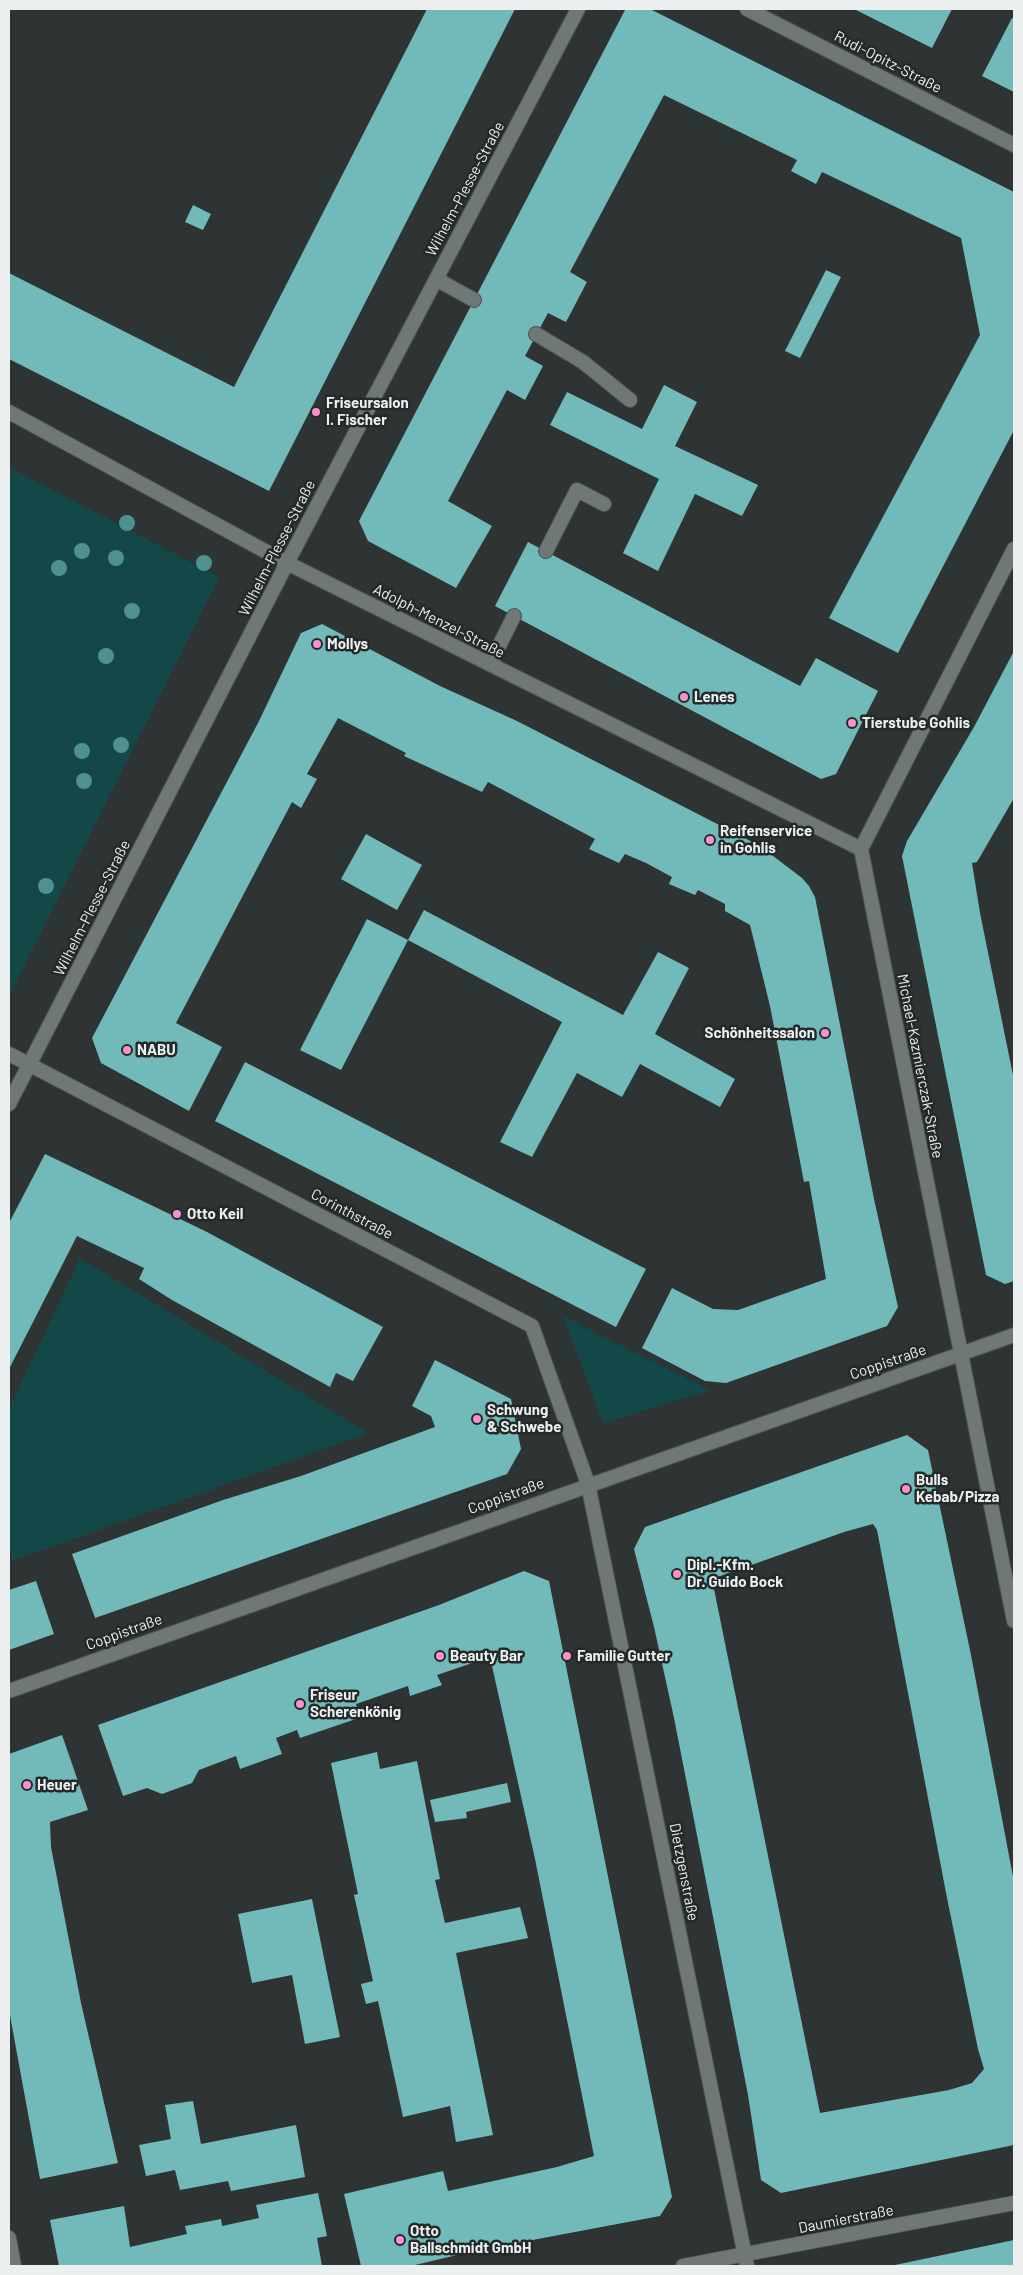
<!DOCTYPE html>
<meta charset="utf-8">
<style>
body{margin:0}
#map{position:relative;width:1023px;height:2275px;overflow:hidden;background:#2d3433;font-family:Barlow,sans-serif}
canvas{display:block}
.frame{position:absolute;inset:0;border:10px solid #ebefef;pointer-events:none}
</style>
<div id="map">
<canvas width="1023" height="2275"></canvas>
<div class="frame"></div>
</div>
<script>
const ctx = document.querySelector('canvas').getContext('2d');
ctx.lineJoin = 'round';
function fillPath(path, color) {
  ctx.fillStyle = color;
  ctx.fill(path, 'evenodd');
}
function trace(path, color, width, dash) {
  ctx.strokeStyle = color;
  ctx.lineWidth = width;
  ctx.lineCap = dash ? 'butt' : 'round';
  ctx.setLineDash(dash || []);
  ctx.stroke(path);
}
function label(font, color, halo, rows, align = 'center') {
  ctx.font = font + ' Barlow,sans-serif';
  ctx.lineWidth = 5;
  ctx.setLineDash([]);
  ctx.textBaseline = 'middle';
  ctx.strokeStyle = halo;
  ctx.fillStyle = color;
  for (const [text, x, y, turn = 0] of rows) {
    ctx.save();
    ctx.translate(x, y);
    ctx.rotate((+turn || 0) * Math.PI / 180);
    ctx.textAlign = isNaN(turn) ? turn : align;
    if (halo) ctx.strokeText(text, 0, 0);
    ctx.fillText(text, 0, 0);
    ctx.restore();
  }
}
const green = new Path2D(`
 M 9,467 L 219,577 L 9,996 Z
 M 80,1258 L 368,1433 L 13,1561 L 9,1546 L 9,1409 Z
 M 563,1316 L 710,1390 L 603,1423 Z`);
const building = new Path2D(`
 M 427,9 L 515,9 L 269,491 L 9,359 L 9,273 L 234,387 Z
 M 634,9 L 650,9 L 1014,192 L 1014,430 L 898,653 L 829,618 L 980,335 L 961,238 L 822,172 L 816,184 L 791,171 L 797,160 L 664,95 L 570,272 L 587,282 L 566,322 L 548,313 L 525,356 L 543,366 L 525,400 L 507,390 L 448,501 L 492,526 L 456,588 L 368,541 L 359,521 L 625,10 Z
 M 854,9 L 952,9 L 932,48 Z
 M 1012,18 L 1014,19 L 1014,92 L 982,76 Z
 M 193,205 L 211,214 L 203,230 L 185,222 Z
 M 826,270 L 841,277 L 800,358 L 785,351 Z
 M 664,385 L 697,402 L 675,446 L 758,485 L 742,516 L 695,494 L 658,571 L 623,553 L 659,479 L 550,425 L 567,392 L 642,429 Z
 M 528,542 L 800,686 L 816,658 L 878,691 L 836,774 L 821,779 L 495,606 Z
 M 322,624 L 440,686 L 517,721 L 760,846 L 802,878 L 809,886 L 815,897 L 874,1199 L 898,1307 L 887,1326 L 726,1383 L 705,1381 L 642,1348 L 672,1288 L 713,1309 L 738,1310 L 826,1279 L 809,1181 L 804,1182 L 770,1006 L 750,925 L 725,911 L 725,904 L 698,890 L 695,895 L 669,884 L 672,877 L 646,863 L 625,854 L 619,863 L 589,849 L 595,839 L 488,782 L 482,792 L 404,756 L 406,753 L 338,718 L 307,774 L 317,779 L 301,808 L 292,802 L 176,1023 L 222,1047 L 189,1111 L 101,1063 L 92,1038 L 259,721 L 301,633 Z
 M 1014,651 L 1014,798 L 977,862 L 972,863 L 980,913 L 1014,1080 L 1014,1281 L 1005,1284 L 986,1275 L 902,856 L 907,841 L 974,727 Z
 M 366,834 L 422,865 L 397,910 L 341,879 Z
 M 424,910 L 623,1015 L 658,952 L 689,968 L 655,1034 L 735,1079 L 720,1107 L 640,1064 L 622,1097 L 577,1073 L 532,1157 L 500,1142 L 562,1022 L 408,940 L 341,1070 L 300,1050 L 367,919 L 408,940 Z
 M 245,1062 L 646,1269 L 616,1327 L 215,1121 Z
 M 45,1154 L 207,1232 L 383,1327 L 353,1381 L 336,1373 L 330,1387 L 172,1300 L 139,1279 L 144,1268 L 77,1236 L 9,1369 L 9,1223 Z
 M 435,1360 L 511,1399 L 521,1449 L 507,1474 L 95,1618 L 72,1554 L 223,1500 L 301,1476 L 435,1427 L 431,1416 L 412,1406 Z
 M 907,1435 L 928,1450 L 971,1655 L 1014,1882 L 1014,2145 L 781,2193 L 761,2180 L 748,2095 L 674,1718 L 654,1627 L 634,1549 L 645,1527 ZM 873,1524 L 877,1530 L 947,1898 L 978,2049 L 984,2069 L 972,2083 L 949,2090 L 820,2113 L 712,1579 L 844,1532 Z
 M 524,1571 L 549,1581 L 672,2197 L 660,2216 L 474,2251 L 411,2266 L 361,2266 L 344,2194 L 443,2171 L 448,2191 L 557,2167 L 594,2156 L 535,1859 L 490,1657 L 437,1675 L 442,1685 L 410,1696 L 408,1686 L 356,1704 L 359,1718 L 300,1738 L 297,1730 L 276,1738 L 282,1754 L 240,1769 L 236,1756 L 199,1770 L 192,1783 L 162,1794 L 147,1788 L 123,1796 L 98,1725 L 439,1605 Z
 M 36,1581 L 54,1634 L 9,1650 L 9,1590 Z
 M 62,1735 L 88,1810 L 50,1822 L 51,1847 L 81,2003 L 118,2163 L 40,2179 L 9,2010 L 9,1754 Z
 M 377,1752 L 380,1769 L 417,1761 L 440,1879 L 435,1880 L 445,1923 L 520,1907 L 528,1938 L 456,1953 L 493,2135 L 456,2142 L 450,2106 L 403,2117 L 378,2001 L 366,2004 L 361,1984 L 373,1981 L 354,1895 L 358,1894 L 331,1763 Z
 M 507,1783 L 511,1802 L 466,1812 L 467,1818 L 435,1822 L 430,1800 Z
 M 312,1899 L 340,2037 L 305,2044 L 292,1975 L 252,1983 L 238,1914 Z
 M 193,2101 L 201,2144 L 296,2125 L 305,2177 L 231,2191 L 228,2181 L 180,2190 L 175,2170 L 146,2176 L 139,2145 L 171,2139 L 165,2105 Z
 M 318,2193 L 327,2236 L 317,2238 L 322,2266 L 59,2266 L 50,2220 L 124,2206 L 130,2247 L 187,2234 L 185,2226 L 221,2219 L 222,2226 L 259,2218 L 256,2205 Z
 M 1014,2240 L 1014,2266 L 895,2266 L 895,2265 Z`);
const service = new Path2D(`
 M 436,279 L 474,300
 M 536,334 L 583,362 L 630,400
 M 546,551 L 577,490 L 604,504
 M 490,664 L 514,616`);
const minor = new Path2D(`
 M 747,9 L 1014,145
 M 9,412 L 287,563 L 861,849
 M 1014,549 L 861,849 L 1014,1621
 M 9,1054 L 532,1326 L 588,1484 L 747,2266
 M 9,1104 L 287,563 L 578,9
 M 9,2238 L 14,2266
 M 683,2266 L 1014,2203`);
const secondary = new Path2D(`
 M 9,1691 L 1014,1335`);
const trees = [
 [127,523],
 [82,551],
 [116,558],
 [204,563],
 [59,568],
 [132,611],
 [106,656],
 [121,745],
 [82,751],
 [84,781],
 [46,886]
];
const markers = [
 [316,412,5,"#f890cc"],
 [317,644,5,"#f890cc"],
 [684,697,5,"#f890cc"],
 [852,723,5,"#f890cc"],
 [710,840,5,"#f890cc"],
 [825,1033,5,"#f890cc"],
 [127,1050,5,"#f890cc"],
 [177,1214,5,"#f890cc"],
 [477,1419,5,"#f890cc"],
 [906,1489,5,"#f890cc"],
 [677,1574,5,"#f890cc"],
 [440,1656,5,"#f890cc"],
 [567,1656,5,"#f890cc"],
 [300,1704,5,"#f890cc"],
 [27,1785,5,"#f890cc"],
 [400,2240,5,"#f890cc"]
];
const streetNames = [
 ["Rudi-Opitz-Straße",888,62,27],
 ["Wilhelm-Plesse-Straße",465,189,-62],
 ["Wilhelm-Plesse-Straße",277,548,-63],
 ["Adolph-Menzel-Straße",439,621,27],
 ["Wilhelm-Plesse-Straße",92,908,-63],
 ["Michael-Kazmierczak-Straße",920,1066,79],
 ["Corinthstraße",352,1214,28],
 ["Coppistraße",888,1362,-19],
 ["Coppistraße",506,1496,-20],
 ["Coppistraße",124,1632,-20],
 ["Dietzgenstraße",684,1872,79],
 ["Daumierstraße",846,2219,-11]
];
const poiNames = [
 ["Friseursalon",326,403],
 ["I. Fischer",326,420],
 ["Mollys",327,644],
 ["Lenes",694,697],
 ["Tierstube Gohlis",862,723],
 ["Reifenservice",720,831],
 ["in Gohlis",720,848],
 ["Schönheitssalon",815,1033,"right"],
 ["NABU",137,1050],
 ["Otto Keil",187,1214],
 ["Schwung",487,1410],
 ["& Schwebe",487,1427],
 ["Bulls",916,1480],
 ["Kebab/Pizza",916,1497],
 ["Dipl.-Kfm.",687,1565],
 ["Dr. Guido Bock",687,1582],
 ["Beauty Bar",450,1656],
 ["Familie Gutter",577,1656],
 ["Friseur",310,1695],
 ["Scherenkönig",310,1712],
 ["Heuer",37,1785],
 ["Otto",410,2231],
 ["Ballschmidt GmbH",410,2248]
];
fillPath(green, '#144848');
fillPath(building, '#71bab9');
trace(service, '#4d5252', 16);
trace(minor, '#4d5252', 16);
trace(secondary, '#4d5252', 16);
trace(service, '#707777', 14);
trace(minor, '#707777', 14);
trace(secondary, '#707777', 14);
ctx.fillStyle = '#4f9090';
for (const [x, y] of trees) {
  ctx.beginPath();
  ctx.arc(x, y, 8, 0, 2 * Math.PI);
  ctx.fill();
}
for (const [x, y, r, color] of markers) {
  const dot = new Path2D();
  dot.arc(x, y, r, 0, 2 * Math.PI);
  ctx.fillStyle = color;
  ctx.fill(dot);
  trace(dot, '#232a29', 2);
}
label('15px', '#ebefef', '#232a29', streetNames);
label('bold 15px', '#ebefef', '#232a29', poiNames, 'left');
</script>
